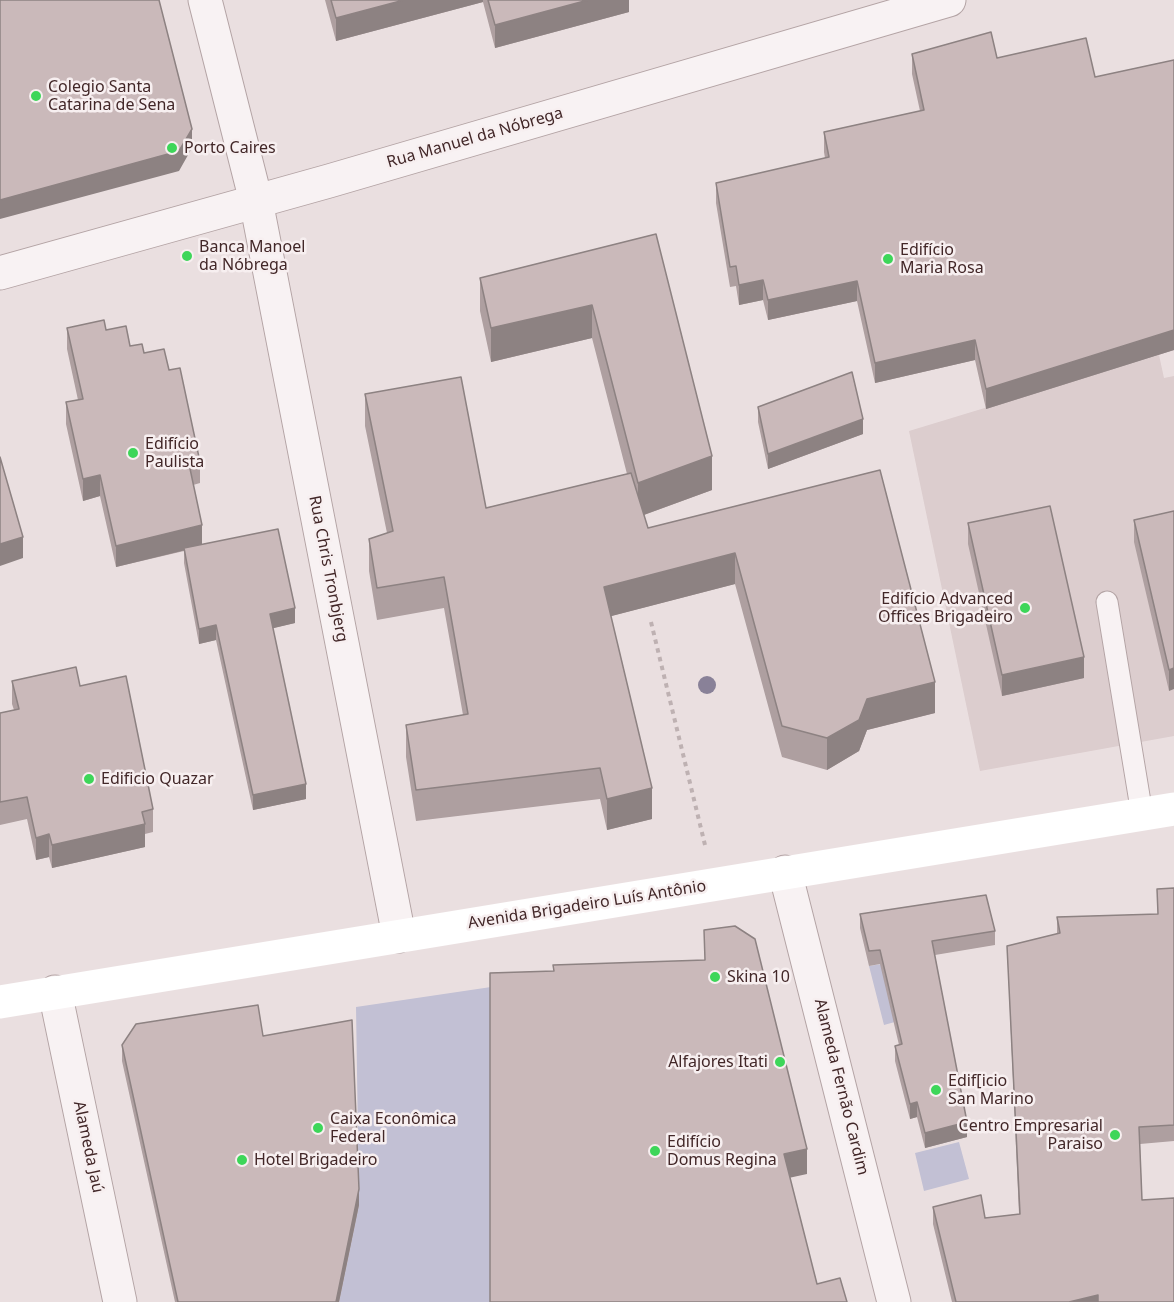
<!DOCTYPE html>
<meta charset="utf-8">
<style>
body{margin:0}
canvas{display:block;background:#eadfe0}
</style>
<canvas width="1174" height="1302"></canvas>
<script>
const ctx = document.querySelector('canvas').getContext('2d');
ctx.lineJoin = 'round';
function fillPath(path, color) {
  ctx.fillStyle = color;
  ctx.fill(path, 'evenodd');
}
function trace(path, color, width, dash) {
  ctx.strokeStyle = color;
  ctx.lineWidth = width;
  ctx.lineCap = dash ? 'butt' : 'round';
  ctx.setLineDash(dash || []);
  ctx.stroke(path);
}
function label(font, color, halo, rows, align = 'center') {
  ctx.font = font + ' "Noto Sans",sans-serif';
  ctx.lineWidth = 5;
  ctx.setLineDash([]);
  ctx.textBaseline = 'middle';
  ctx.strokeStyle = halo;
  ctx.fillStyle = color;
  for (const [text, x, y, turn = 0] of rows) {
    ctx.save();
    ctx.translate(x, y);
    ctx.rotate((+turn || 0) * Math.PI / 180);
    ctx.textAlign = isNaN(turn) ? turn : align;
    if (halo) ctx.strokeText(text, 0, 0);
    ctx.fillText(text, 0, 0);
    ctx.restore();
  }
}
const built = new Path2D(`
 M 1159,355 L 1164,378 L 1174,376 L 1174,736 L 980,771 L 909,431 Z`);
const green = new Path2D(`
 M 914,959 L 927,1013 L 884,1025 L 869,966 Z
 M 491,987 L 491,1302 L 339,1302 L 359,1205 L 356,1007 Z
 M 959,1142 L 969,1179 L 924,1191 L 915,1153 Z`);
const path = new Path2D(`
 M 651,622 L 705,845`);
const service = new Path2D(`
 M 1107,602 L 1142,814`);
const minor = new Path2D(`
 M 205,0 L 256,201 L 399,936
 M 785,872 L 894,1302
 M 55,992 L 120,1302`);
const tertiary = new Path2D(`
 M 0,273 L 329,181 L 949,0`);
const secondary = new Path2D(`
 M 0,1002 L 1174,809`);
const trees = [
 [707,685]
];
const wall = new Path2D(`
 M 325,0 L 629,0 L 629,12 L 495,48 L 483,2 L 336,41 Z
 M 912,54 L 997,58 L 1095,77 L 1174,60 L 1174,350 L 986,409 L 975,360 L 875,383 L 857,301 L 768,320 L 763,300 L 739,305 L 736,286 L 730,287 L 716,203 L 716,183 L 825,158 L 824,152 L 824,132 L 920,111 L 912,74 Z
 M 656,234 L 712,490 L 644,515 L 648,528 L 880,470 L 935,713 L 867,730 L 859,751 L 827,770 L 782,757 L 735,584 L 611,616 L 652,819 L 607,830 L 600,799 L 416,821 L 406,757 L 406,725 L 463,715 L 444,608 L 377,620 L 369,571 L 369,539 L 387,533 L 365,426 L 365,394 L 486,508 L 627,474 L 592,338 L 491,362 L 480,311 L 480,278 Z
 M 67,328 L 106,330 L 130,346 L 144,353 L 169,370 L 200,462 L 200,483 L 193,485 L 202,544 L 295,623 L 273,628 L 306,799 L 253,810 L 216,640 L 199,644 L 184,563 L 184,551 L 116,567 L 100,496 L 83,501 L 66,424 L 66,402 L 78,400 L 67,349 Z
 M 758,407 L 863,434 L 768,469 L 758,422 Z
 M 1174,511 L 1169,691 L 1134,542 L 1134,520 Z
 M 968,523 L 1084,678 L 1002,696 L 968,544 Z
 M 12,681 L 80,686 L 153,809 L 153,832 L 145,834 L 145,847 L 52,868 L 49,857 L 36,860 L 27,819 L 0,825 L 0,713 L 14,710 L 12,704 Z
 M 1174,888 L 1174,1141 L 1140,1144 L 1142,1200 L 1174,1302 L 952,1302 L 933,1224 L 933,1207 L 985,1218 L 1019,1214 L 1007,946 L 1057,934 L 1057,917 L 1158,914 L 1157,889 Z
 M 860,914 L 995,931 L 995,945 L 935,955 L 967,1137 L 925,1148 L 917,1117 L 910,1119 L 895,1061 L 895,1046 L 899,1045 L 880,964 L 869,966 L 860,928 Z
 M 263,1036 L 359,1205 L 339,1302 L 175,1302 L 122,1061 L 122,1045 Z`);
const shadedWall = new Path2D(`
 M 404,0 L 483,0 L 483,2 L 336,41 L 336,18 Z
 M 588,0 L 629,0 L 629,12 L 495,48 L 495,25 Z
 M 192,129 L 192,148 L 179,171 L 0,219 L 0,200 Z
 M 763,280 L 763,300 L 739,305 L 739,285 Z
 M 857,281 L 857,301 L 768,320 L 768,300 Z
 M 592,305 L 592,338 L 491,362 L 491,328 Z
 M 1174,330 L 1174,350 L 986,409 L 986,389 Z
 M 975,340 L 975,360 L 875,383 L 875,363 Z
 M 863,419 L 863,434 L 768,469 L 768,454 Z
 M 712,456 L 712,490 L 638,517 L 638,483 Z
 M 100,475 L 100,496 L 83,501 L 83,479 Z
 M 202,525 L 202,546 L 116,567 L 116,546 Z
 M 23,537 L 23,558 L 0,566 L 0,544 Z
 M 735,553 L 735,584 L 604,618 L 604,587 Z
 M 295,608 L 295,623 L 270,629 L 270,614 Z
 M 216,625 L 216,640 L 199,644 L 199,629 Z
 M 1084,657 L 1084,678 L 1002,696 L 1002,675 Z
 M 1174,668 L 1174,689 L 1169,691 L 1169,670 Z
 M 935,682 L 935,713 L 867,730 L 859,751 L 827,770 L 827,738 L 867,699 Z
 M 306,784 L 306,799 L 253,810 L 253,795 Z
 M 652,788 L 652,819 L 607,830 L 607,799 Z
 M 145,824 L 145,847 L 52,868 L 52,845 Z
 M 49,834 L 49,857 L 36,860 L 36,838 Z
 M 917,1102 L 917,1117 L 910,1119 L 910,1104 Z
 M 967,1122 L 967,1137 L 925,1148 L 925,1133 Z
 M 807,1149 L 807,1174 L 784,1179 L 784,1154 Z
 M 359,1189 L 359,1205 L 339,1302 L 336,1302 Z
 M 1098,1295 L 1098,1302 L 1069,1302 Z`);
const building = new Path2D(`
 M 0,0 L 159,0 L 192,129 L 179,151 L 0,200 Z
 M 331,0 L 404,0 L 336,18 Z
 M 488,0 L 588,0 L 495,25 Z
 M 991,32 L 997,58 L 1086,38 L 1095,77 L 1174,60 L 1174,330 L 986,389 L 975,340 L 875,363 L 857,281 L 768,300 L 763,280 L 739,285 L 736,266 L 730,267 L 716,183 L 829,157 L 824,132 L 924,110 L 912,54 Z
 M 656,234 L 712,456 L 638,483 L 592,305 L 491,328 L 480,278 Z
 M 104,320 L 106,330 L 126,326 L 130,346 L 142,344 L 144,353 L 164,349 L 169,370 L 180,368 L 200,462 L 189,464 L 202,525 L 116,546 L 100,475 L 83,479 L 66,402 L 83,399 L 67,328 Z
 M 852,372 L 863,419 L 768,454 L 758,407 Z
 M 461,377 L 486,508 L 631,473 L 648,528 L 880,470 L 935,682 L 867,699 L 859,720 L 827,738 L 782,726 L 735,553 L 604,587 L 652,788 L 607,799 L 600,768 L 416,790 L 406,725 L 468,714 L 444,577 L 377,588 L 369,539 L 393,531 L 365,394 Z
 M 0,457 L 23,537 L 0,544 Z
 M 1050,506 L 1084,657 L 1002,675 L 968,523 Z
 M 1174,511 L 1174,668 L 1169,670 L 1134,520 Z
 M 278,529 L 295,608 L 270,614 L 306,784 L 253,795 L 216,625 L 199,629 L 184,548 Z
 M 76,667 L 80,686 L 126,676 L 153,809 L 142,812 L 145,824 L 52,845 L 49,834 L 36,838 L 27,797 L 0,802 L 0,713 L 19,709 L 12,681 Z
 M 1174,888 L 1174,1125 L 1139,1127 L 1142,1200 L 1174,1198 L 1174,1302 L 1098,1302 L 1098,1295 L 1069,1302 L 956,1302 L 933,1207 L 981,1195 L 985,1218 L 1020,1214 L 1007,946 L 1060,933 L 1057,917 L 1158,914 L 1157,889 Z
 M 986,895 L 995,931 L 932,941 L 967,1122 L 925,1133 L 917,1102 L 910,1104 L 895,1046 L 902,1044 L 880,950 L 869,951 L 860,914 Z
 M 735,926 L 755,939 L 807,1149 L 784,1154 L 817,1284 L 840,1278 L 847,1302 L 490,1302 L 490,973 L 554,971 L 553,965 L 705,960 L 704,930 Z
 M 258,1005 L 263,1036 L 352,1020 L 359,1189 L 336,1302 L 178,1302 L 122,1045 L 136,1024 Z`);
const markers = [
 [36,96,6,"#3dd659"],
 [172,148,6,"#3dd659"],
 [187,256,6,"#3dd659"],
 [888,259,6,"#3dd659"],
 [133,453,6,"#3dd659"],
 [1025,608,6,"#3dd659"],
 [89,779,6,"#3dd659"],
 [715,977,6,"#3dd659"],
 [780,1062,6,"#3dd659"],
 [936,1090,6,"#3dd659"],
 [318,1128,6,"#3dd659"],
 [1115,1135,6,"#3dd659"],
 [655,1151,6,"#3dd659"],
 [242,1160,6,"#3dd659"]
];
const poiNames = [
 ["Colegio Santa",48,87],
 ["Catarina de Sena",48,105],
 ["Porto Caires",184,148],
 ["Banca Manoel",199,247],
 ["da Nóbrega",199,265],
 ["Edifício",900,250],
 ["Maria Rosa",900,268],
 ["Edifício",145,444],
 ["Paulista",145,462],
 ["Edifício Advanced",1013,599,"right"],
 ["Offices Brigadeiro",1013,617,"right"],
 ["Edificio Quazar",101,779],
 ["Skina 10",727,977],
 ["Alfajores Itati",768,1062,"right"],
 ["Edif[icio",948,1081],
 ["San Marino",948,1099],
 ["Caixa Econômica",330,1119],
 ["Federal",330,1137],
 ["Centro Empresarial",1103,1126,"right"],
 ["Paraiso",1103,1144,"right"],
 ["Edifício",667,1142],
 ["Domus Regina",667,1160],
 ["Hotel Brigadeiro",254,1160]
];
const streetNames = [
 ["Rua Manuel da Nóbrega",475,138,-16],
 ["Rua Chris Tronbjerg",328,569,79],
 ["Avenida Brigadeiro Luís Antônio",587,905,-9],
 ["Alameda Fernão Cardim",841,1087,76],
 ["Alameda Jaú",88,1147,78]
];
fillPath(built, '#dccdce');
fillPath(green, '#c2c0d4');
trace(service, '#b4a4a5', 23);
trace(minor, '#b4a4a5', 35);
trace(tertiary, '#b4a4a5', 35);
trace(path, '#beb1b2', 4, [4.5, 4.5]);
trace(service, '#f8f2f3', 21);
trace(minor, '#f8f2f3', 33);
trace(tertiary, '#f8f2f3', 33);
trace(secondary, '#fff', 33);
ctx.fillStyle = '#898198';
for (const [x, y] of trees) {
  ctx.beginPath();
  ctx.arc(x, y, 9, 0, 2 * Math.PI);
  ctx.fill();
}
fillPath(wall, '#ae9fa0');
fillPath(shadedWall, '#8d8282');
fillPath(building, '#cab9ba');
trace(building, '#8d8282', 1.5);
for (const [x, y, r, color] of markers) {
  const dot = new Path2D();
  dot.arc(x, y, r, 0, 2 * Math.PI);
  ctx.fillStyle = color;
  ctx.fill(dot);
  trace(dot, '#f7eff0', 2);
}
label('16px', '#422728', '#f7eff0', poiNames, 'left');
label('16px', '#422728', '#f7eff0', streetNames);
</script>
